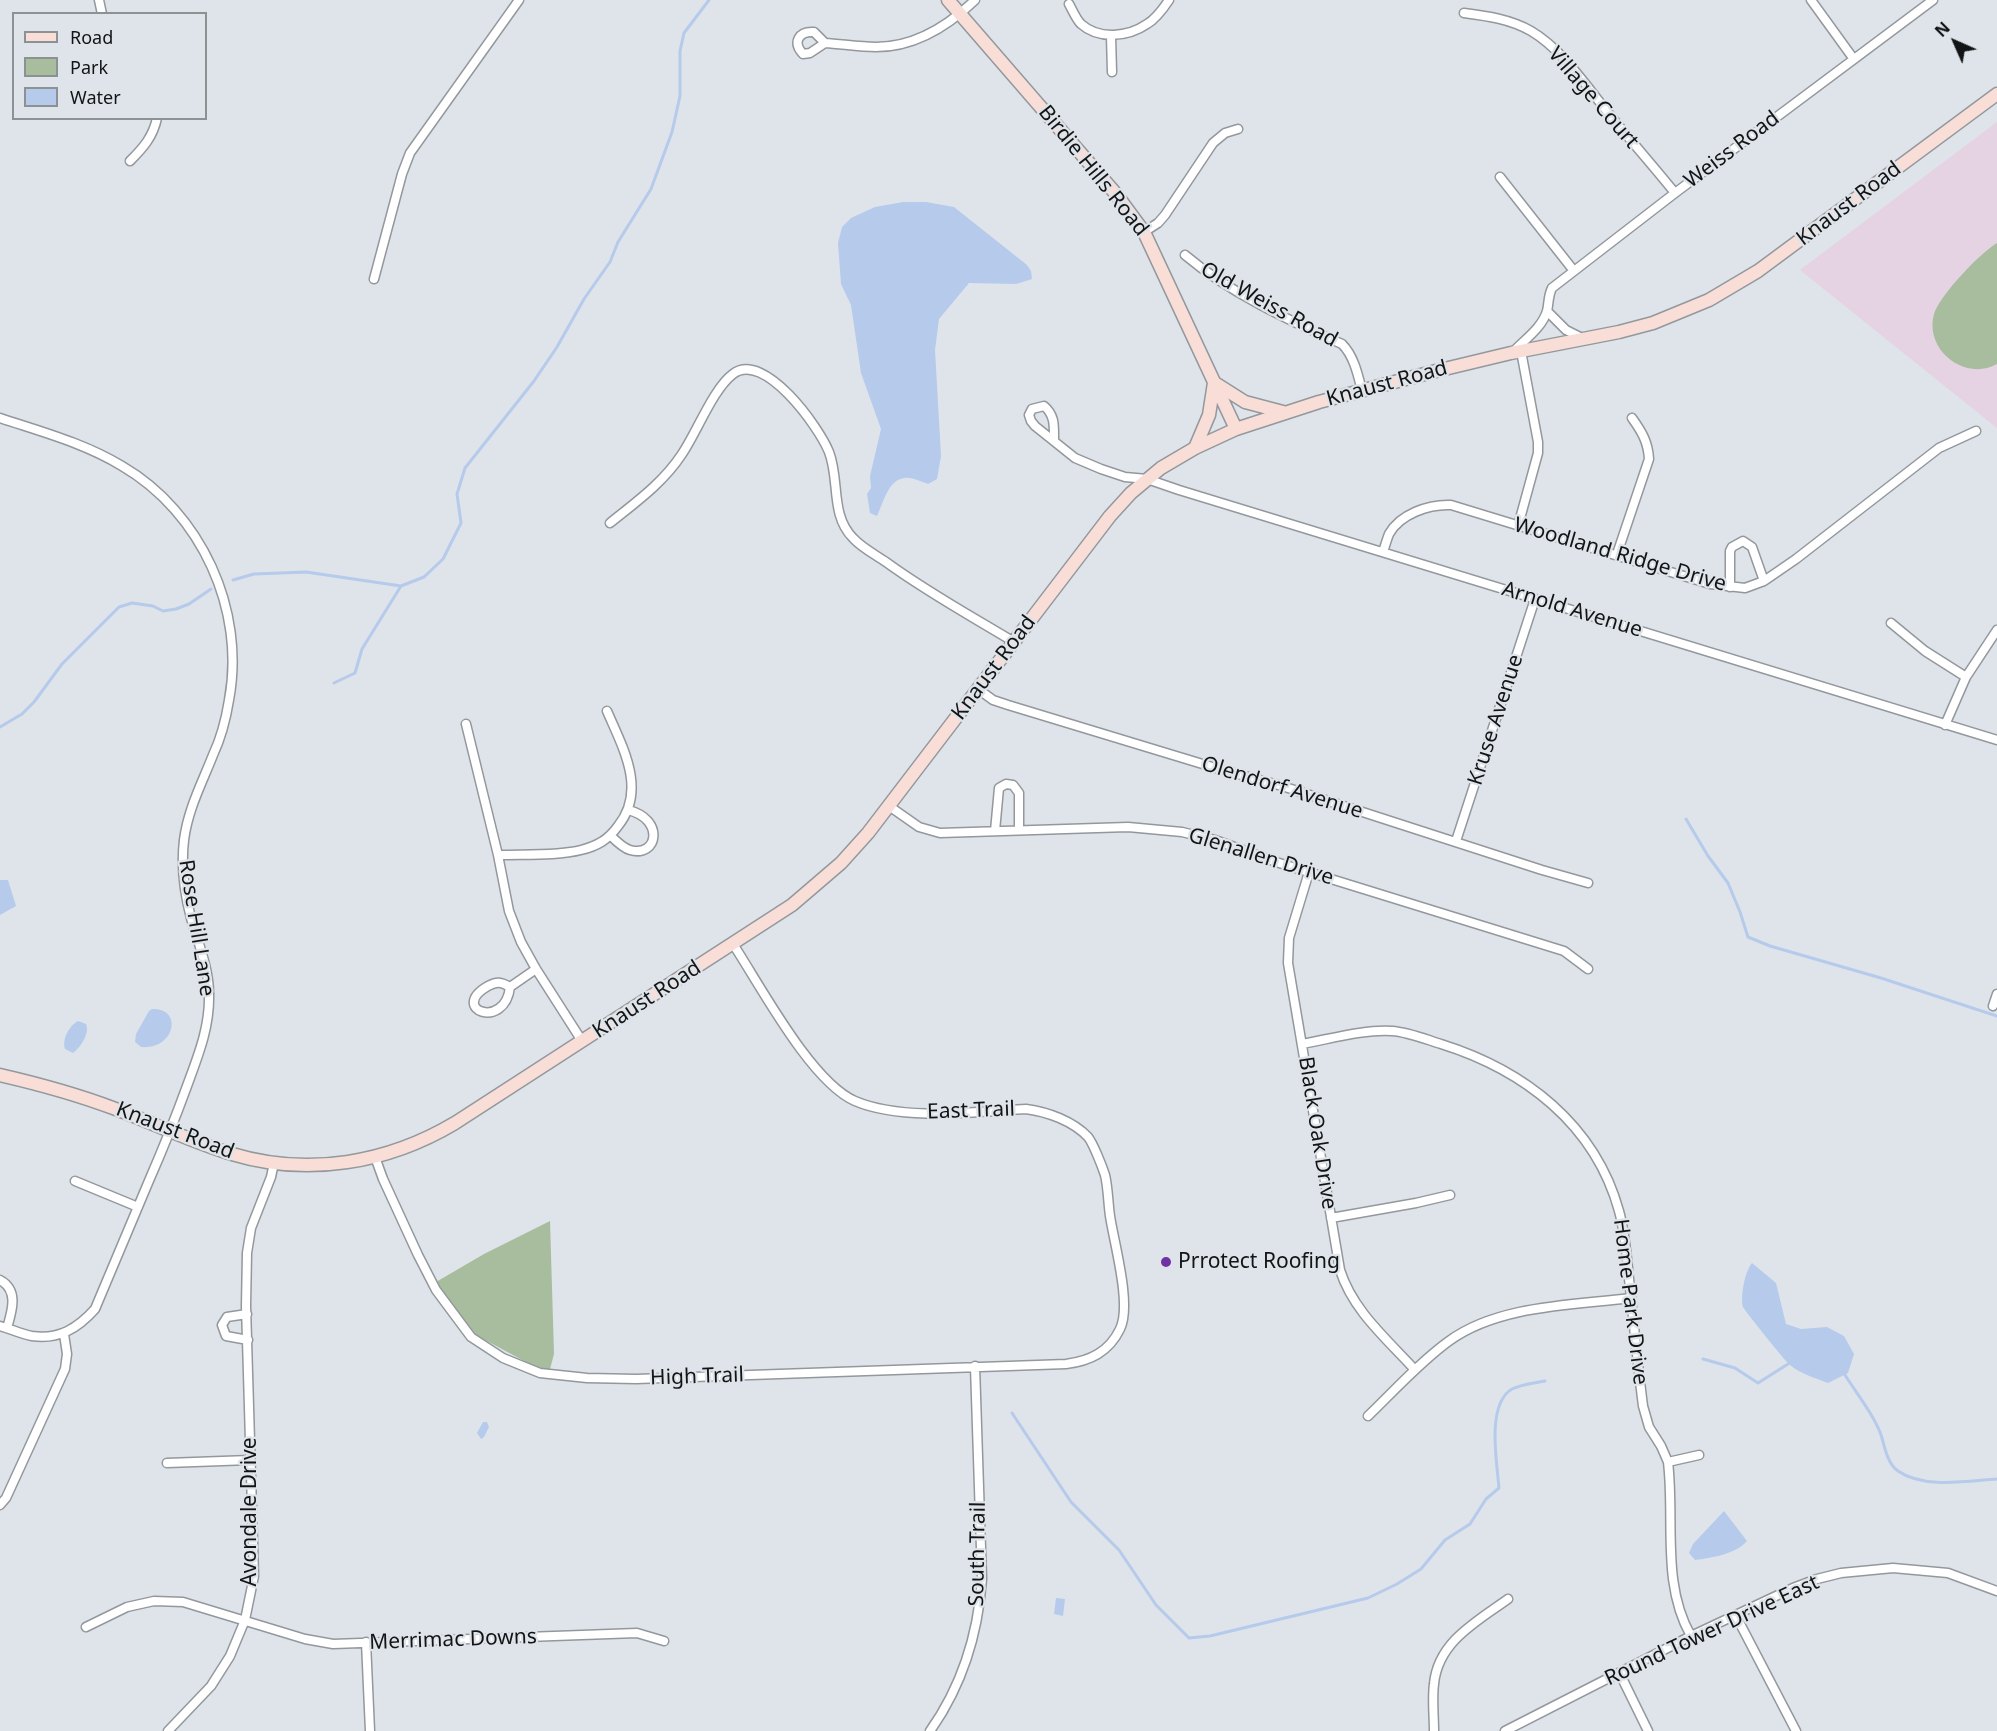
<!DOCTYPE html>
<style>
body{margin:0}
#map{position:relative;width:1997px;height:1731px;overflow:hidden;background:#dee4e9;font-family:"Noto Sans",sans-serif}
canvas{display:block}
.legend{position:absolute;left:12px;top:12px;width:195px;height:108px;box-sizing:border-box;background:#dee4e9;border:2px solid #8c9194;margin:0;padding:8px 10px;list-style:none;font-size:18px;color:#121415}
.legend li{display:flex;align-items:center;gap:12px;height:30px}
.legend b{width:30px;border:2px solid #8c9194}
.north{position:absolute;left:1925px;top:12px;width:60px;height:60px;-webkit-text-stroke:4px #dee4e9;paint-order:stroke;rotate:315deg;font-size:16px;font-weight:700;line-height:24px;text-align:center;color:#121415}
.north::after{content:'';display:block;margin:auto;width:21px;height:27px;background:#121415;clip-path:polygon(50% 0,100% 100%,50% 72%,0 100%)}
</style>
<div id="map">
<canvas width="1997" height="1731"></canvas>
<ul class="legend">
<li><b style="height:8px;background:#f8ded7"></b>Road</li>
<li><b style="height:16px;background:#a7bd9e"></b>Park</li>
<li><b style="height:16px;background:#b6caec"></b>Water</li>
</ul>
<div class="north">N</div>
</div>
<script>
const ctx = document.querySelector('canvas').getContext('2d');
ctx.lineJoin = 'round';
function fillPath(path, color) {
  ctx.fillStyle = color;
  ctx.fill(path, 'evenodd');
}
function trace(path, color, width, dash) {
  ctx.strokeStyle = color;
  ctx.lineWidth = width;
  ctx.lineCap = dash ? 'butt' : 'round';
  ctx.setLineDash(dash || []);
  ctx.stroke(path);
}
function label(font, color, halo, rows, align = 'center') {
  ctx.font = font + ' "Noto Sans",sans-serif';
  ctx.lineWidth = 4.5;
  ctx.setLineDash([]);
  ctx.textBaseline = 'middle';
  ctx.strokeStyle = halo;
  ctx.fillStyle = color;
  for (const [text, x, y, turn = 0] of rows) {
    ctx.save();
    ctx.translate(x, y);
    ctx.rotate((+turn || 0) * Math.PI / 180);
    ctx.textAlign = isNaN(turn) ? turn : align;
    if (halo) ctx.strokeText(text, 0, 0);
    ctx.fillText(text, 0, 0);
    ctx.restore();
  }
}
const education = new Path2D(`
 M 1997,122 L 1997,428 L 1800,270 Z`);
const green = new Path2D(`
 M 1997,243 L 1997,364 C 1965,382 1924,350 1934,314 C 1940,295 1980,253 1997,243 Z
 M 550,1221 L 554,1354 L 550,1369 L 539,1369 L 474,1334 L 436,1282 L 484,1254 Z`);
const water = new Path2D(`
 M 903,202 L 926,202 L 954,207 L 1027,265 L 1031,271 L 1032,279 L 1016,284 L 969,283 L 939,319 L 935,350 L 941,456 L 937,479 L 928,484 C 922,482 912,477 905,478 C 888,479 883,504 877,516 L 870,513 L 867,494 L 871,488 L 870,476 L 881,429 L 861,373 L 851,305 L 841,284 L 838,243 L 842,227 L 851,218 L 875,207 Z
 M 0,880 L 8,880 L 16,906 L 0,915 Z
 M 152,1009 C 183,1007 176,1050 141,1047 L 135,1042 L 136,1034 L 149,1011 Z
 M 78,1021 L 86,1024 C 90,1033 81,1047 73,1053 L 65,1049 C 62,1039 69,1026 78,1021 Z
 M 1752,1263 L 1776,1283 L 1786,1324 L 1801,1329 L 1827,1327 L 1844,1336 L 1854,1354 L 1848,1373 L 1828,1383 C 1815,1378 1801,1374 1790,1365 C 1786,1362 1745,1311 1743,1307 C 1740,1297 1745,1271 1752,1263 Z
 M 483,1422 L 487,1422 L 489,1427 L 484,1437 L 481,1439 L 477,1433 Z
 M 1724,1511 L 1747,1541 C 1736,1554 1711,1558 1695,1560 L 1689,1553 L 1693,1544 Z
 M 1056,1598 L 1065,1599 L 1063,1616 L 1054,1614 Z`);
const stream = new Path2D(`
 M 233,580 L 254,574 L 306,572 L 401,586 L 424,577 L 443,559 L 461,523 L 457,494 L 465,468 L 534,381 L 557,347 L 584,299 L 610,262 L 618,242 L 651,189 L 672,132 L 680,96 L 680,51 L 684,33 L 709,0
 M 334,683 L 355,673 L 362,649 L 401,586
 M 0,727 L 22,714 L 34,702 L 62,664 L 119,607 L 132,603 L 153,606 L 163,611 L 176,609 L 189,604 L 211,589
 M 1686,819 L 1708,856 L 1728,883 L 1740,912 L 1748,937 L 1770,946 L 1881,978 L 1997,1016
 M 1703,1359 L 1735,1368 L 1758,1383 L 1788,1364
 M 1845,1375 C 1857,1394 1876,1418 1882,1438 C 1885,1449 1888,1464 1898,1471 C 1924,1489 1967,1481 1997,1479
 M 1012,1413 L 1071,1502 L 1119,1550 L 1156,1605 L 1189,1638 L 1210,1636 L 1368,1598 L 1397,1584 L 1421,1569 L 1445,1540 L 1470,1524 L 1486,1499 L 1499,1488 C 1497,1463 1486,1404 1512,1389 C 1521,1384 1535,1383 1545,1381`);
const minor = new Path2D(`
 M 99,0 L 102,14
 M 1811,0 L 1853,58
 M 1069,4 C 1073,11 1076,19 1081,24 C 1099,40 1128,37 1147,24 C 1156,19 1163,9 1169,0
 M 1464,13 C 1487,16 1510,19 1531,31 C 1563,50 1586,86 1610,115 C 1631,141 1654,167 1675,193
 M 1111,36 L 1112,72
 M 825,43 L 814,32 C 799,31 792,42 803,54 L 810,53 L 825,43 C 842,44 859,47 876,47 C 914,47 948,26 975,0
 M 130,161 C 143,148 153,137 157,118
 M 1500,177 L 1574,271
 M 1144,232 L 1158,223 L 1165,215 L 1213,143 L 1225,133 L 1238,129
 M 1185,255 C 1230,293 1288,320 1342,344 C 1354,356 1358,375 1362,391
 M 374,279 L 402,174 L 410,153 L 519,0
 M 1547,311 L 1566,330 L 1584,339
 M 1513,352 C 1524,340 1542,328 1547,311 C 1549,303 1548,296 1552,288 L 1675,193 L 1933,0
 M 0,418 C 42,432 84,443 122,466 C 201,512 246,610 229,700 C 226,719 221,738 213,755 C 202,783 188,809 184,840 C 181,866 184,892 191,918 C 198,943 209,968 209,994 C 210,1027 198,1056 187,1086 C 175,1119 162,1151 148,1183 C 130,1225 113,1267 95,1309 C 78,1328 59,1340 32,1336 C 21,1334 11,1329 0,1326
 M 1054,440 C 1054,426 1055,415 1044,406 L 1032,409 L 1029,415 L 1031,421 L 1035,426 L 1075,458 L 1101,469 L 1125,477 L 1147,479 L 1179,490 L 1997,740
 M 610,523 C 636,502 663,483 682,454 C 697,432 713,389 733,374 C 764,350 819,427 829,452 C 840,480 830,515 853,538 C 862,548 876,555 886,562 C 927,592 971,616 1014,642
 M 1518,526 L 1538,453 L 1538,442 L 1521,351
 M 1383,552 C 1385,546 1387,539 1389,534 C 1400,514 1429,504 1451,505 L 1710,584 L 1745,588 L 1764,581 L 1796,559 L 1939,448 L 1976,431
 M 1617,554 L 1649,459 C 1648,442 1642,432 1632,418
 M 1730,587 L 1730,551 L 1732,547 L 1743,541 L 1752,547 L 1764,581
 M 1891,623 L 1925,651 L 1966,677
 M 978,689 L 993,700 L 1008,705 L 1219,769 L 1282,786 L 1542,870 L 1588,883
 M 466,724 L 498,855 L 509,911 L 521,942 L 536,969 L 582,1041
 M 1945,725 L 1966,677 L 1997,630
 M 889,806 L 919,827 L 940,833 L 1128,827 L 1182,832 L 1215,840 L 1276,862 L 1564,951 L 1588,969
 M 995,831 L 999,788 L 1006,784 L 1013,785 L 1019,793 L 1019,830
 M 611,836 C 616,841 623,848 630,850 C 658,858 665,819 628,810
 M 1456,841 L 1535,599
 M 498,855 C 523,854 558,856 581,850 C 597,846 608,840 618,826 C 647,790 623,748 607,711
 M 1309,872 L 1289,938 L 1288,963 L 1340,1270 C 1353,1311 1387,1339 1415,1370
 M 510,987 C 501,982 497,981 488,986 C 448,1009 505,1031 510,987 L 536,969
 M 1993,1006 L 1997,994
 M 1302,1044 C 1330,1039 1365,1029 1392,1031 C 1408,1032 1425,1039 1441,1044 C 1524,1070 1595,1124 1619,1211 C 1626,1236 1627,1262 1630,1288 C 1634,1327 1638,1367 1643,1406 L 1649,1427 L 1661,1446 L 1668,1462 C 1675,1520 1661,1584 1691,1636
 M 375,1157 L 383,1179 L 418,1255 L 436,1290 L 471,1337 L 503,1358 L 540,1373 L 587,1378 L 636,1379 L 1066,1364 C 1090,1361 1109,1352 1120,1329 C 1132,1305 1114,1243 1110,1216 C 1108,1202 1108,1187 1105,1175 C 1102,1166 1093,1143 1088,1137 C 1073,1121 1048,1112 1026,1109 C 975,1112 902,1121 855,1101 C 811,1082 760,985 733,944
 M 75,1181 L 138,1207
 M 1331,1218 L 1416,1203 L 1450,1195
 M 0,1280 C 19,1290 12,1311 7,1328
 M 247,1314 L 227,1317 L 222,1325 L 226,1336 L 248,1340
 M 1368,1416 C 1394,1391 1420,1362 1449,1341 C 1498,1305 1574,1305 1631,1298
 M 1668,1462 L 1699,1455
 M 167,1463 L 250,1460
 M 0,1505 L 6,1498 L 65,1369 L 67,1354 L 64,1334
 M 1736,1616 L 1796,1731
 M 86,1627 L 127,1607 L 154,1601 L 183,1602 L 305,1639 L 333,1644 L 637,1633 L 664,1641
 M 366,1642 L 370,1731
 M 1620,1674 L 1648,1731
 M 168,1731 L 211,1686 L 230,1656 L 245,1620 L 254,1576 L 246,1306 L 247,1253 L 251,1228 L 271,1177 L 274,1163
 M 930,1731 C 962,1686 978,1634 982,1579 L 975,1366
 M 1434,1731 C 1434,1716 1432,1699 1434,1684 C 1438,1642 1476,1622 1508,1599
 M 1505,1731 L 1691,1636 L 1793,1588 L 1817,1579 L 1841,1573 L 1893,1568 L 1948,1573 L 1997,1591`);
const secondary = new Path2D(`
 M 948,0 L 1116,194 L 1144,232 L 1236,429
 M 1215,383 L 1245,402 L 1283,412
 M 1195,448 L 1209,415 L 1214,383
 M 0,1075 C 39,1084 76,1094 113,1108 C 153,1123 192,1142 232,1154 C 308,1177 388,1163 455,1123 L 792,905 L 841,863 L 868,833 L 1110,516 L 1131,493 L 1161,468 L 1195,448 L 1236,429 L 1319,402 L 1436,371 L 1511,353 L 1619,332 L 1653,323 L 1709,300 L 1758,271 L 1997,94`);
const markers = [
 [1166,1262,6,"#7230a5"]
];
const streetNames = [
 ["Village Court",1593,98,49],
 ["Weiss Road",1732,150,-37],
 ["Birdie Hills Road",1093,171,51],
 ["Knaust Road",1849,204,-37],
 ["Old Weiss Road",1269,305,29],
 ["Knaust Road",1387,384,-15],
 ["Woodland Ridge Drive",1620,555,16],
 ["Arnold Avenue",1572,610,17],
 ["Knaust Road",994,668,-53],
 ["Kruse Avenue",1496,720,-72],
 ["Olendorf Avenue",1282,788,17],
 ["Glenallen Drive",1261,857,17],
 ["Rose Hill Lane",196,928,81],
 ["Knaust Road",647,1000,-33],
 ["East Trail",971,1111,-2],
 ["Knaust Road",175,1131,21],
 ["Black Oak Drive",1317,1133,81],
 ["Home Park Drive",1630,1302,83],
 ["High Trail",697,1377,-2],
 ["Avondale Drive",250,1512,-90],
 ["South Trail",978,1554,-89],
 ["Round Tower Drive East",1712,1631,-25],
 ["Merrimac Downs",453,1640,-2]
];
const poiNames = [
 ["Prrotect Roofing",1178,1262]
];
fillPath(education, '#e5d2e3');
fillPath(green, '#a7bd9e');
fillPath(water, '#b6caec');
trace(stream, '#b6caec', 3);
trace(minor, '#93989d', 11);
trace(secondary, '#93989d', 15);
trace(minor, '#fff', 8);
trace(secondary, '#f8ded7', 12);
for (const [x, y, r, color] of markers) {
  const dot = new Path2D();
  dot.arc(x, y, r, 0, 2 * Math.PI);
  ctx.fillStyle = color;
  ctx.fill(dot);
  trace(dot, '#dee4e9', 2);
}
label('21px', '#121415', '#dee4e9', streetNames);
label('21px', '#121415', '#dee4e9', poiNames, 'left');
</script>
